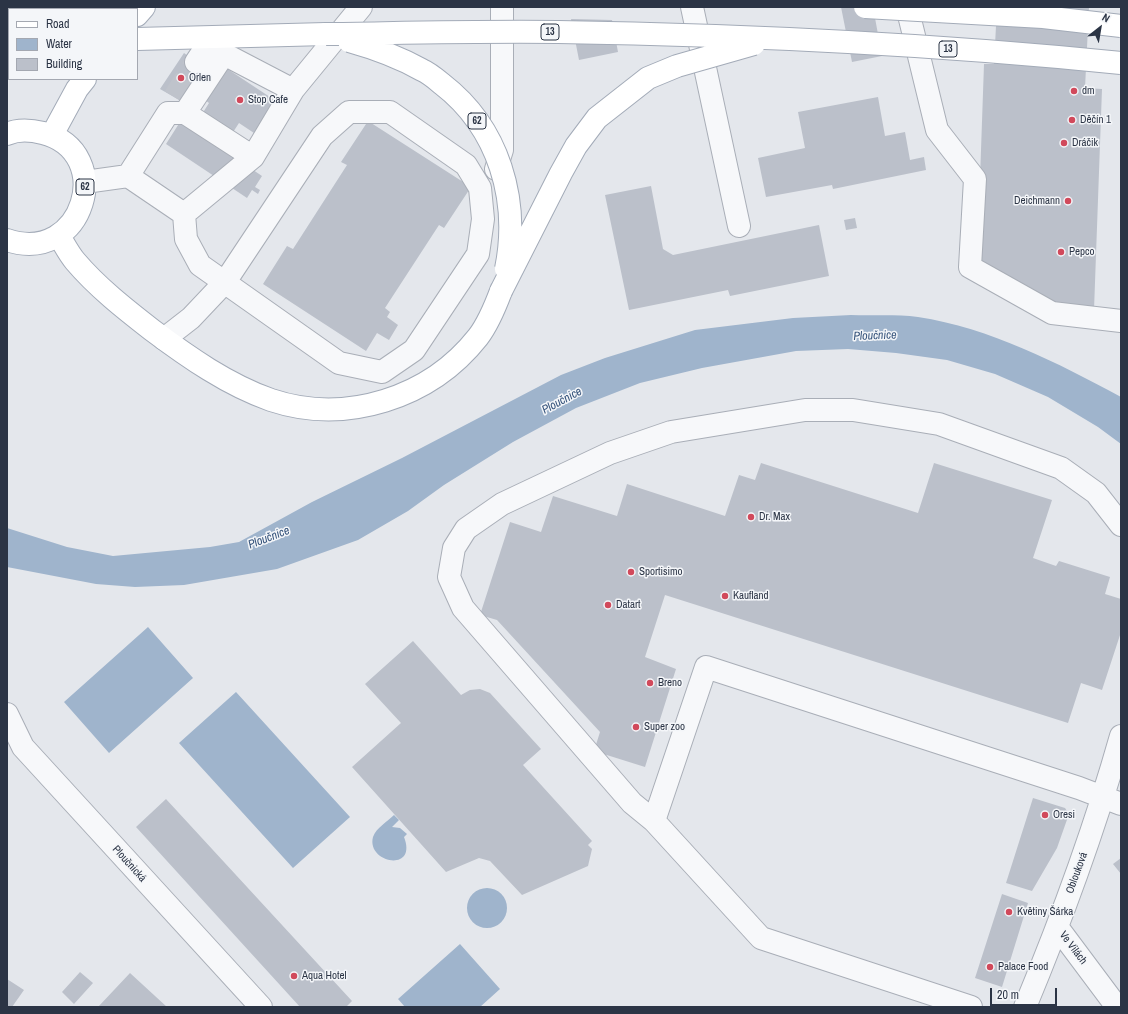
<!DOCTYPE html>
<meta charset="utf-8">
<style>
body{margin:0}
#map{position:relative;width:1128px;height:1014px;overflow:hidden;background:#e4e7ec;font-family:"Archivo Narrow",sans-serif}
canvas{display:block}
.frame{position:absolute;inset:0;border:8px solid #2b3445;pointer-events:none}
.legend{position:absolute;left:8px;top:8px;width:130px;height:72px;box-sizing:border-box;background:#f4f6f9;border:1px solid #a4a8b1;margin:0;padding:5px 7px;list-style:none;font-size:12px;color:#2b3445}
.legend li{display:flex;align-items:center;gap:8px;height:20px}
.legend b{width:20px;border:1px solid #a4a8b1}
.north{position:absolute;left:1080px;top:8px;width:40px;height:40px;-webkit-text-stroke:3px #f4f6f9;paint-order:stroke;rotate:31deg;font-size:11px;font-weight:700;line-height:16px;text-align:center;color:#2b3445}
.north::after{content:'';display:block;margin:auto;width:14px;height:18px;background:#2b3445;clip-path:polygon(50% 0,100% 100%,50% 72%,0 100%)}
.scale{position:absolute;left:990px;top:988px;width:67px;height:18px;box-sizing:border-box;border:2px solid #2b3445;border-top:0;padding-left:5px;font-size:12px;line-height:14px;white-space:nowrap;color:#2b3445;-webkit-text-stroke:3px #f4f6f9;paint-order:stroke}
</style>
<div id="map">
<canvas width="1128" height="1014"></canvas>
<div class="frame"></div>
<ul class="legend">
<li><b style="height:5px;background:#fff"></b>Road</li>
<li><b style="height:11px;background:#9fb4cc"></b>Water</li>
<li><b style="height:11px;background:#bbc0ca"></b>Building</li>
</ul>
<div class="north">N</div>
<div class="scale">20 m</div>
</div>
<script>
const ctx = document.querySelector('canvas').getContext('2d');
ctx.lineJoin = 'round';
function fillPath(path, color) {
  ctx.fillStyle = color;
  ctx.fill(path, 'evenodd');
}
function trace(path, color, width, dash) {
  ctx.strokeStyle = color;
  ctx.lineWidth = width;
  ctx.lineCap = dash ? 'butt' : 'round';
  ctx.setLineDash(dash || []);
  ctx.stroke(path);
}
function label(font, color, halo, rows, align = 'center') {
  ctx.font = font + ' "Archivo Narrow",sans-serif';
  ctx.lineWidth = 3;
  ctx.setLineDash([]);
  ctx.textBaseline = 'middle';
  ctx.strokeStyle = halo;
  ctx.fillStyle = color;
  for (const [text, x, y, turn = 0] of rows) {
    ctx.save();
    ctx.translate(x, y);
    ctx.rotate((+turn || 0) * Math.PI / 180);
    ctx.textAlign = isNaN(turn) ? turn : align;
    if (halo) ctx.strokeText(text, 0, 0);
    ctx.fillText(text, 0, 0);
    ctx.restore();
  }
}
const water = new Path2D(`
 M 851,315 C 872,316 896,314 918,317 C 990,328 1058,363 1121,397 L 1121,444 L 1098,427 L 1048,397 L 995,374 L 947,360 L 896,353 L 848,349 L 796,351 L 702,368 L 640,383 L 576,408 L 513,442 L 444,485 L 408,511 L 358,540 L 277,569 L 184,585 L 135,587 L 96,584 L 7,567 L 7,528 L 67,547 L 113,556 L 210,547 L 239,542 L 312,502 L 402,458 L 561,375 L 605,358 L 695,330 L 793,318 Z
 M 148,627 L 193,678 L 109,753 L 64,702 Z
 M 236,692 L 350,817 L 293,868 L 179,743 Z
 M 394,815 L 399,820 L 392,827 L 400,828 L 407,834 L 404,837 C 418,873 366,863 373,837 C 376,828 388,821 394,815 Z
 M467 908a20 20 0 1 1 40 0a20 20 0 1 1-40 0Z
 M 460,944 L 500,989 L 480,1007 L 405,1007 L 398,999 Z`);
const building = new Path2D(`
 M 841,7 L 873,7 L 882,56 L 852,62 Z
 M 997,7 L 1089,7 L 1085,88 L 1102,89 L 1094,310 L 1057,309 L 977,265 L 984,64 L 994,64 Z
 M 571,19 L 612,20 L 618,52 L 579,60 Z
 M 184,53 L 203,67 L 181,101 L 160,89 Z
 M 226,68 L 276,101 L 254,133 L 239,123 L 222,149 L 262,176 L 255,187 L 260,190 L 258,194 L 252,190 L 247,198 L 166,144 L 180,122 L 192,130 L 209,103 L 205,100 Z
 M 878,97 L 885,136 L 905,132 L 910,160 L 924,157 L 926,170 L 833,189 L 832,185 L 766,197 L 758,158 L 805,148 L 798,112 Z
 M 368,121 L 471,187 L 444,228 L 439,225 L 385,308 L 390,312 L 387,317 L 398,325 L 389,340 L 377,333 L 366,351 L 263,284 L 287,246 L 293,249 L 347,165 L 341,162 Z
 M 651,186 L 663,249 L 673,255 L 819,225 L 829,276 L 730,296 L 728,290 L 629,310 L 605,195 Z
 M 855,218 L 857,228 L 846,230 L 844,220 Z
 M 761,463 L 918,513 L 934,463 L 1052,500 L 1033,558 L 1056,566 L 1059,561 L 1110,577 L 1105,594 L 1121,599 L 1121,632 L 1102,690 L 1081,683 L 1068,723 L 665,595 L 645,657 L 676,669 L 645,767 L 594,751 L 600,732 L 497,620 L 480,615 L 510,522 L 541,532 L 553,496 L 617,516 L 627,484 L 725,516 L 739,475 L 755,480 Z
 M 413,641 L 461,695 L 470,690 L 480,689 L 490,693 L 541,749 L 523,765 L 592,841 L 588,845 L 592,849 L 588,866 L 522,895 L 490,861 L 479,858 L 446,872 L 352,767 L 401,723 L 365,684 Z
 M 1033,798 L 1065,808 L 1069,814 L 1057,848 L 1032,891 L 1006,883 Z
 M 166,799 L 352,1001 L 346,1007 L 300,1007 L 136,827 Z
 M 1121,858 L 1121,874 L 1113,864 Z
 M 1002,894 L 1028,903 L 1002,987 L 975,978 Z
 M 80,972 L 93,983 L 74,1004 L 62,992 Z
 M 130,973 L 167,1007 L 98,1007 Z
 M 7,979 L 24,990 L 12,1007 L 7,1007 Z`);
const minorTunnel = new Path2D(`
 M 174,97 L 196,62`);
const minor = new Path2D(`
 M 692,7 L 739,226
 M 907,7 L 937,130 L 975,179 L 970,267 L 1052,313 L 1121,321
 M 196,62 L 206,47 L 224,54
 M 185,113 L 253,157
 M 496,169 L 502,150 L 502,7
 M 128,176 L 168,113 L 185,113 L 224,54 L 293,90
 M 85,182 L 128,176 L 184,214
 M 184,214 L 253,157 L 293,90 L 361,7
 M 164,339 L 191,318 L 225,282 L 322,136 L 349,112 L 390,112 L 466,165 L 480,188 L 483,219 L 478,254 L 414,350 L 382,372 L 339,363 L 200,265 L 186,239 L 184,214
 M 7,714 L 23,747 L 261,1007
 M 654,821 L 706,667 L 1079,788 L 1121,804
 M 1058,928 L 1117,1007
 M 971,1007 L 761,938 L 654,821 L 632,803 L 463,608 L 449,577 L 454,548 L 466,529 L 502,504 L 610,453 L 671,432 L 805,410 L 853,410 L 939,424 L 1061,468 L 1096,493 L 1121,525
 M 1025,1007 C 1062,918 1095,828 1121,736`);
const major = new Path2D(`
 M 137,15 L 144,7
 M 137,39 L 326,34
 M 7,42 L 9,42
 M 7,134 C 18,129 31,130 43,133 C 117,152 84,266 7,240
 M 52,135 L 77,89 L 85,79
 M 59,236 C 64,244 69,254 75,261 C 97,287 125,309 152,330 C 188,357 228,385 271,400 C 346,425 430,398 478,337 C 488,324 495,307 501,291`);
const majorBridge = new Path2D(`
 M 865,7 L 1043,17 L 1121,26
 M 326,34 C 403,33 480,31 558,32 C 746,35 934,44 1121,63
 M 349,41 C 374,48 399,57 422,70 C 429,73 436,79 442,84 C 499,128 520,200 506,269
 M 501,291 L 561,173 L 576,146 L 597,118 L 648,78 L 677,66 L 754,44`);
const markers = [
 [181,78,4,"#d1495b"],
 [1074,91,4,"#d1495b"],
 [240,100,4,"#d1495b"],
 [1072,120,4,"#d1495b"],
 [1064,143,4,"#d1495b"],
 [1068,201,4,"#d1495b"],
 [1061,252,4,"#d1495b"],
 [751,517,4,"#d1495b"],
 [631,572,4,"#d1495b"],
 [725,596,4,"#d1495b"],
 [608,605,4,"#d1495b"],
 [650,683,4,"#d1495b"],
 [636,727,4,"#d1495b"],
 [1045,815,4,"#d1495b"],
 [1009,912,4,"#d1495b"],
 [990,967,4,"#d1495b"],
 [294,976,4,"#d1495b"]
];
const shields = [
 [550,32,18],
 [948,49,18],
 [477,121,18],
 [85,187,18]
];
const shieldNames = [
 ["13",550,32],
 ["13",948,49],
 ["62",477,121],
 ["62",85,187]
];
const poiNames = [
 ["Orlen",189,78],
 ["dm",1082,91],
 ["Stop Cafe",248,100],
 ["Děčín 1",1080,120],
 ["Dráčik",1072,143],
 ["Deichmann",1060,201,"right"],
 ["Pepco",1069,252],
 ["Dr. Max",759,517],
 ["Sportisimo",639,572],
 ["Kaufland",733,596],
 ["Datart",616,605],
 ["Breno",658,683],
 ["Super zoo",644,727],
 ["Oresi",1053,815],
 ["Květiny Šárka",1017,912],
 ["Palace Food",998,967],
 ["Aqua Hotel",302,976]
];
const streetNames = [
 ["Ploučnická",129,864,48],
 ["Oblouková",1077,873,-70],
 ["Ve Vilách",1073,948,53]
];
const waterNames = [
 ["Ploučnice",875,336,-2],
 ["Ploučnice",562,401,-28],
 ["Ploučnice",269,538,-21]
];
fillPath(water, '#9fb4cc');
fillPath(building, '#bbc0ca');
trace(minorTunnel, '#bfc3cb', 22, [22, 11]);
trace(minor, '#a9aeb7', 24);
trace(major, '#a3abb8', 24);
trace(minor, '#f7f8fa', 22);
trace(major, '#fff', 22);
trace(majorBridge, '#a3abb8', 24, []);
trace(majorBridge, '#fff', 22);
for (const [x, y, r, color] of markers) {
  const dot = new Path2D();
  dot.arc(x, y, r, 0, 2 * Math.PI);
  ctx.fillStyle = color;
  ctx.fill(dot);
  trace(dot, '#f4f6f9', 1.5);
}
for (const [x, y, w] of shields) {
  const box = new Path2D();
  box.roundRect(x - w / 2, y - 8, w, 16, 3);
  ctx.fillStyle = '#f4f6f9';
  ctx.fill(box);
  trace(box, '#2b3445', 1);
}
label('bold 10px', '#2b3445', null, shieldNames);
label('11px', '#2b3445', '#f4f6f9', poiNames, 'left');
label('11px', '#2b3445', '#f4f6f9', streetNames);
label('italic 12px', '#34527a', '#f4f6f9', waterNames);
</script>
